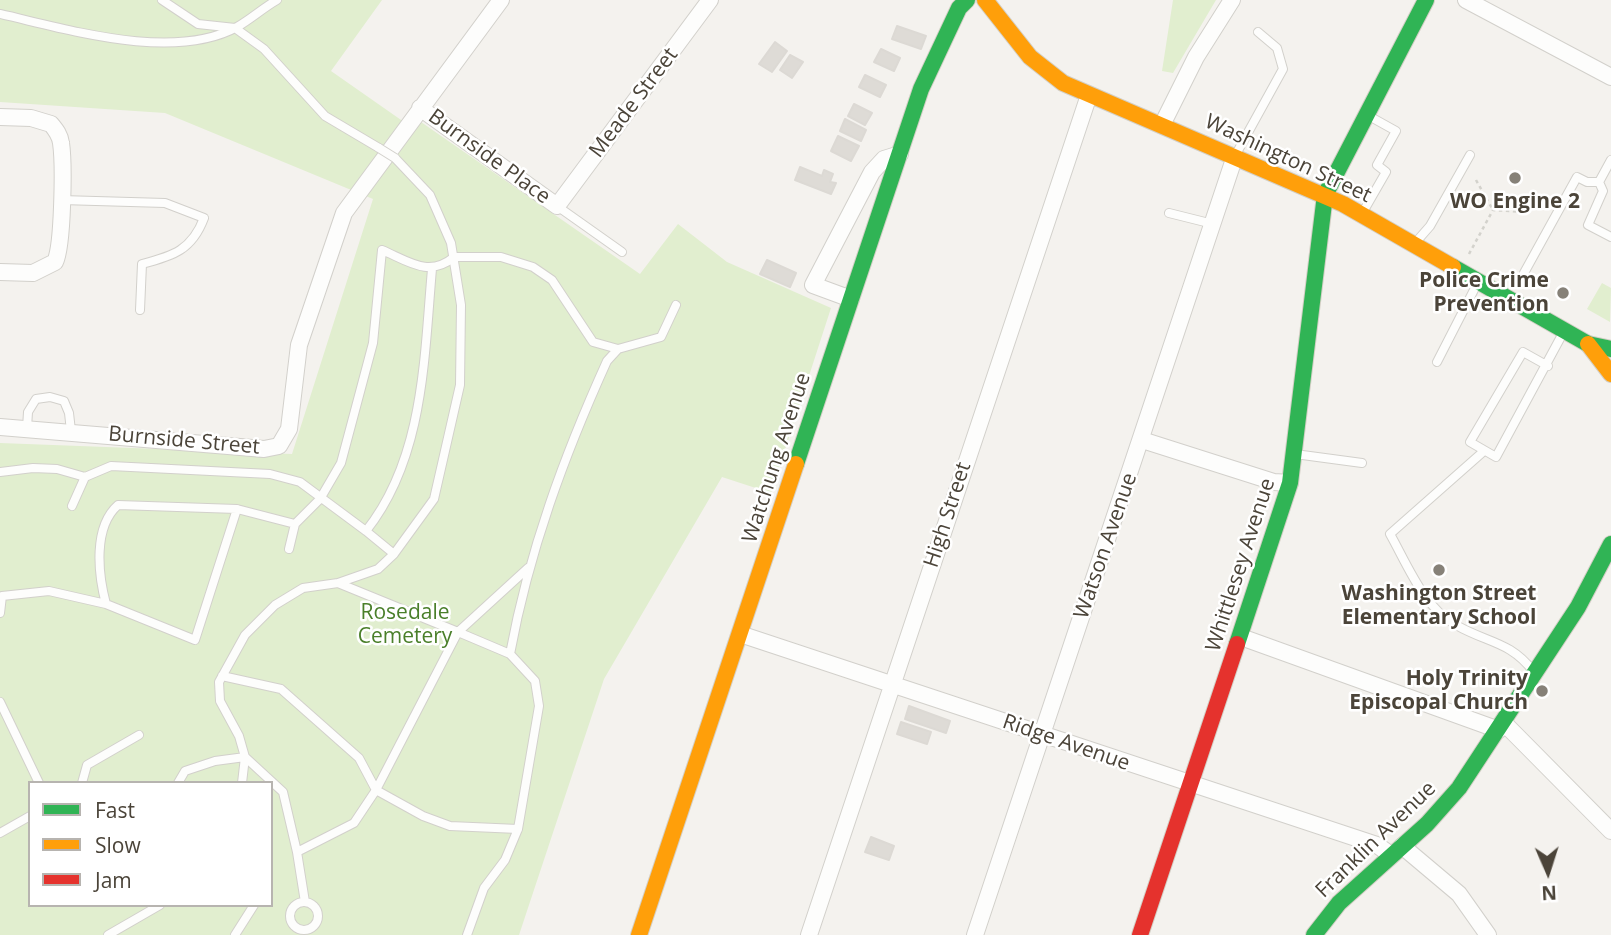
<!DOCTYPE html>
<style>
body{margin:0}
#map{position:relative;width:1611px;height:935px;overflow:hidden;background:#f4f2ee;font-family:"Open Sans",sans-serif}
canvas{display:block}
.legend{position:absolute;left:28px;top:781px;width:245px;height:126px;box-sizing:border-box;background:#fff;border:2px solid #b7b4b0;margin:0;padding:9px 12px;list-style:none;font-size:21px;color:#4b4439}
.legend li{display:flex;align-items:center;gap:14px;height:35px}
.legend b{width:35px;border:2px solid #b7b4b0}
.north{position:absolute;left:1513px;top:837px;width:70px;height:70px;-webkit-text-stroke:5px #fff;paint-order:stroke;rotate:177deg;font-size:19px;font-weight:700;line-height:28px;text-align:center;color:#4b4439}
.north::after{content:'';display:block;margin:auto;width:24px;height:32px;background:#4b4439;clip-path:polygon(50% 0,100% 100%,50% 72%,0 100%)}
</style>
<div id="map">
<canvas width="1611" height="935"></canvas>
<ul class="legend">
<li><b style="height:9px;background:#30b455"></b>Fast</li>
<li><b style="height:9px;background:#ff9f0a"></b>Slow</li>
<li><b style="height:9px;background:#e5322d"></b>Jam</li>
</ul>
<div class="north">N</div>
</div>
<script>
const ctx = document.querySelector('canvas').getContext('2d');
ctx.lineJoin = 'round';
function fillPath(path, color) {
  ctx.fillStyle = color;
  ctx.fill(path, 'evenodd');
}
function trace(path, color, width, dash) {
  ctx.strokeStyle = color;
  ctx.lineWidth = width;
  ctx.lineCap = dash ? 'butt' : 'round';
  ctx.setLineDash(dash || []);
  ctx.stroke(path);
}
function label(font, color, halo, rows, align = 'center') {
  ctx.font = font + ' "Open Sans",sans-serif';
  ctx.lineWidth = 5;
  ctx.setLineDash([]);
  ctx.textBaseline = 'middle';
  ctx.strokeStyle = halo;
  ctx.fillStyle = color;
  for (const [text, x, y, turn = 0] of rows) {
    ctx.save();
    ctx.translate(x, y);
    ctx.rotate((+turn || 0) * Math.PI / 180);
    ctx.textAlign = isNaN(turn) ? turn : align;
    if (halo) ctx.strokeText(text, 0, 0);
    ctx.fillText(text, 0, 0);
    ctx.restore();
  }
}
const green = new Path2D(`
 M 0,0 L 382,0 L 331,71 L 414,129 L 421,122 L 640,274 L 678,224 L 727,262 L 831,308 L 771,493 L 722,477 L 604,679 L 519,935 L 0,935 L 0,443 L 292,454 L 373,199 L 165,113 L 0,102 ZM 30,783 L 271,783 L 271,905 L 30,905 Z
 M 1173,0 L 1216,0 L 1173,73 L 1162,71 Z
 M 1602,283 L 1611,288 L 1610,322 L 1587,309 Z`);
const building = new Path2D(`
 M 897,26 L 926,36 L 921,49 L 892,39 Z
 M 775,42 L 787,51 L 772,72 L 759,64 Z
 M 881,49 L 900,58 L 894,71 L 874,62 Z
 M 790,55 L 803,62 L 792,78 L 780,70 Z
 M 865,75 L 886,85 L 880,97 L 859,87 Z
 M 854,104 L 872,113 L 865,125 L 848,116 Z
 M 845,119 L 866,130 L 861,141 L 840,131 Z
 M 838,136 L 859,146 L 851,161 L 831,151 Z
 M 800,167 L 822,176 L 824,170 L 833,174 L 830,182 L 836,183 L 831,194 L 795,180 Z
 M 767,260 L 796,273 L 790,287 L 760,274 Z
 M 909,706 L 950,721 L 946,733 L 905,719 Z
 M 901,722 L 931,732 L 927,744 L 897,734 Z
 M 871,837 L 894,846 L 889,860 L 865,852 Z`);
const path = new Path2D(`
 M 1476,180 L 1493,210
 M 1469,254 L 1493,210 L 1524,212`);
const lane = new Path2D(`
 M 162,0 L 198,24 L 235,28 L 264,49 L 325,116 L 379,148
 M 0,14 C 67,29 173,62 237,27 C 251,19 263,8 277,0
 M 1235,156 L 1283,69 L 1277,48 L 1258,32
 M 395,158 L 430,195 L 451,243 L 461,305 L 460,385 L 434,499 L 394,554 L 366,531 C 424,458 424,359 432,269
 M 1611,160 L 1599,182 L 1603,191 L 1588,225 L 1611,237
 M 61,200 L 165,203 L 204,218 C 192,250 173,256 142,264 L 140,310
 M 557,206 L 622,252
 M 1363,212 L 1386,172 L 1377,165 L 1396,131 L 1369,116
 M 1169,213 L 1213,224
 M 1416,242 L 1430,226 L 1470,155
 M 1524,273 L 1577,177 L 1587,182 L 1599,182
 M 1437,362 L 1477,284
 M 1548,366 L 1523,352 L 1470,442 L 1496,457 L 1563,333
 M 27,428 L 28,412 L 36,399 L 50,397 L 64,401 L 69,413 L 71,431
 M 1484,451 L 1390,534 C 1407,564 1424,608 1456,625 C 1487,643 1510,641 1533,671
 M 1295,454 L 1362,463
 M 0,472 L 33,468 L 57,469 L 85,477 L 111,466 L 270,474 L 300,482 L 366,531
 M 72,506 L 85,477
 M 237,509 L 118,505 C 93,527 98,574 106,604 L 195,640 L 237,509 L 295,524 L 320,499 L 341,463 L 373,343 L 382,250 C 408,261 429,278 454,257 L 501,257 L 533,267 L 552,280 L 593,342 L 618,349
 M 289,549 L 295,524
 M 338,583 L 378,569 L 394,554
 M 0,613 L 2,596 L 49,591 L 106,604
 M 510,654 C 529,551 564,456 607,361 L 618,349 L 661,337 L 676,305
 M 222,676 L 281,689 L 359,758 L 376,790 L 354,823 L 297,852 L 305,902
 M 0,702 L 39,783
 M 82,783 L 87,765 L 139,735
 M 178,783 L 185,771 L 215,761 L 245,757 L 283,792 L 297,852
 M 242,783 L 245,757 L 239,736 L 220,701 L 219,682 L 245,635 L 275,605 L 303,588 L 338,583 L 458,632 L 528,568
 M 0,833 L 30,816
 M290 916a14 14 0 1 1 28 0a14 14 0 1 1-28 0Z
 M 108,935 L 160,905
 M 235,935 L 254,905
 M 467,935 L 484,888 L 505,860 L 518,829 L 539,706 L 535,681 L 510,654 L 458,632 L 376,790 L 423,816 L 450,826 L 518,829`);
const street = new Path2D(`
 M 1466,0 L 1611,77
 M 420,108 L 557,206 L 710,0
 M 0,117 L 31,118 L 51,124 C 56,130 60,135 61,143 C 64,163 63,246 55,262 L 33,273 L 0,272
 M 1162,125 L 1196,57 L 1232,0
 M 851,299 L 813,285 L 872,172 L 884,159 L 900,154
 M 0,427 L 264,449 L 279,446 L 289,429 L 299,345 L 344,213 L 501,0
 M 1142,440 L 1274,482 L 1290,483
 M 740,634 L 1377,845 L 1391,855
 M 1241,637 L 1499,730
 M 1504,723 L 1611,831
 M 1402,846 L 1459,894 L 1488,935
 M 809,935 L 1089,95
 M 975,935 L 1235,156`);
const fast = new Path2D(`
 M 1453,267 L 1588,344 L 1611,349
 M 796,464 L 921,89 L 959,8 L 967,0
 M 1237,644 L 1290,483 L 1325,195 L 1426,0
 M 1314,935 L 1339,903 L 1427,824 L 1459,788 L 1578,607 L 1611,544`);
const slow = new Path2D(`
 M 985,0 L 1030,57 L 1063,83 L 1343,204 L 1453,267
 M 1588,344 L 1611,374
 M 639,935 L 796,464`);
const jam = new Path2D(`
 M 1140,935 L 1237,644`);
const laneBridge = new Path2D(`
 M 379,148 L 395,158`);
const markers = [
 [1515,178,7,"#868178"],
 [1563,293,7,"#868178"],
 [1439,570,7,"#868178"],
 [1542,691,7,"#868178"]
];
const streetNames = [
 ["Meade Street",634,103,-53],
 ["Burnside Place",489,157,36],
 ["Washington Street",1288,159,25],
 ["Burnside Street",184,441,5],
 ["Watchung Avenue",777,458,-72],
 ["High Street",948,515,-72],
 ["Watson Avenue",1106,546,-71],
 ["Whittlesey Avenue",1241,565,-72],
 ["Ridge Avenue",1066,743,19],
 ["Franklin Avenue",1376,840,-44]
];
const poiNames = [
 ["WO Engine 2",1515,202],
 ["Police Crime",1549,281,"right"],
 ["Prevention",1549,305,"right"],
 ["Washington Street",1439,594],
 ["Elementary School",1439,618],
 ["Holy Trinity",1528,679,"right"],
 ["Episcopal Church",1528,703,"right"]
];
const parkNames = [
 ["Rosedale",405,613],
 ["Cemetery",405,637]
];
fillPath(green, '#e1eecf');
fillPath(building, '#dedbd6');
trace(building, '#dcd9d4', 2);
trace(lane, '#d2d0cb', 10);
trace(street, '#d2d0cb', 18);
trace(fast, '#d3cfc5', 18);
trace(slow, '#d3cfc5', 18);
trace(jam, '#d3cfc5', 18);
trace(path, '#d3d2cc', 2.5, [3.5, 3.5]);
trace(lane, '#fdfdfc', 8);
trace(street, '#fdfdfc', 16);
trace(fast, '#30b455', 16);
trace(slow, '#ff9f0a', 16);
trace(jam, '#e5322d', 16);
trace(laneBridge, '#d2d0cb', 10, []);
trace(laneBridge, '#fdfdfc', 8);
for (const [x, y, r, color] of markers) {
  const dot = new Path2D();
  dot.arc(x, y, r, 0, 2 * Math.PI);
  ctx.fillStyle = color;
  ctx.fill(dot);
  trace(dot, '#fff', 2.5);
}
label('21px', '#4b4439', '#fff', streetNames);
label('bold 21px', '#4b4439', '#fff', poiNames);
label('21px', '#4a7f2a', '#fff', parkNames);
</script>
